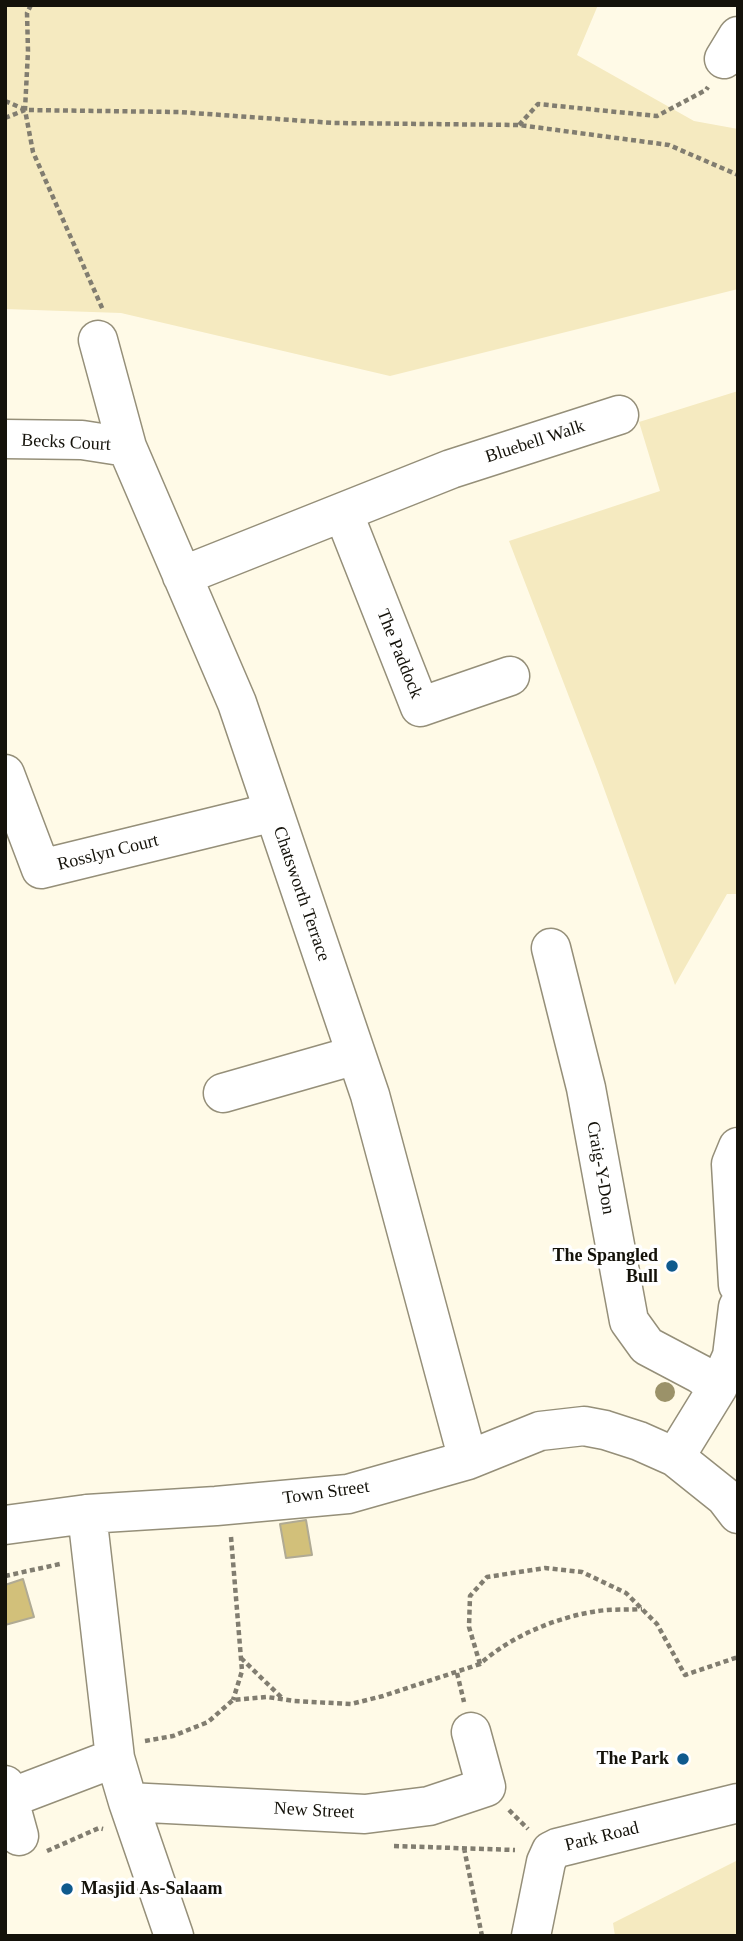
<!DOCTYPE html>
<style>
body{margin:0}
#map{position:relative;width:743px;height:1941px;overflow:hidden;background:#fffae7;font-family:Georgia,serif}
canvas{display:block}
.frame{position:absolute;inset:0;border:7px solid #14120a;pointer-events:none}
</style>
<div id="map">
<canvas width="743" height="1941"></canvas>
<div class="frame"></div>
</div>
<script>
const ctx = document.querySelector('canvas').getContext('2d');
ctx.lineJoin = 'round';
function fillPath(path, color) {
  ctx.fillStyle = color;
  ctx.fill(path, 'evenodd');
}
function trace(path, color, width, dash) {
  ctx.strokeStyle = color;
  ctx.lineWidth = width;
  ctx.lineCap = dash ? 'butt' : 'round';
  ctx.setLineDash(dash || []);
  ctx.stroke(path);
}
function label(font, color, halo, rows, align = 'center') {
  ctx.font = font + ' Georgia,serif';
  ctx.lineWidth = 7;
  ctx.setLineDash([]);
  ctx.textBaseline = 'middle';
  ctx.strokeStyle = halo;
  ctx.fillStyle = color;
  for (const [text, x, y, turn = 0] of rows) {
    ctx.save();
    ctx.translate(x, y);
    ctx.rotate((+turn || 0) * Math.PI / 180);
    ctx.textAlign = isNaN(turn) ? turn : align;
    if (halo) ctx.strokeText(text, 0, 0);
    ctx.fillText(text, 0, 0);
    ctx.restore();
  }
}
const green = new Path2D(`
 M 5,5 L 598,5 L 577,55 L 694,121 L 738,129 L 738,289 L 390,376 L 121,313 L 5,309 Z
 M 738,391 L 738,894 L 727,894 L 675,985 L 598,772 L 509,541 L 660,491 L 639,422 Z
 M 738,1860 L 738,1936 L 615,1936 L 613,1923 Z`);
const building = new Path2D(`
 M 306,1520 L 312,1555 L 286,1558 L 280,1524 Z
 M 23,1579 L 34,1617 L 5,1625 L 5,1585 Z`);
const path = new Path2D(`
 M 31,5 L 27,13 L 28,51 L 25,110 L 33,152 L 103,310
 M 5,101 L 24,109
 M 5,118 L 25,110 L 179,112 L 334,123 L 519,125 L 669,145 L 738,175
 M 519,125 L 538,104 L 657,116 L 706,90 L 708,87
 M 231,1537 L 242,1671 L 233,1700
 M 5,1576 L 60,1564
 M 241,1658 L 282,1698
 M 480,1664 L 469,1627 L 470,1596 L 487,1577 L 545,1568 L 582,1572 L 626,1593 L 657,1624 L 685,1675 L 738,1657
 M 457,1673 L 464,1702
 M 145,1741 L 173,1736 L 208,1722 L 233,1700 L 267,1697 L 294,1701 L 351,1704 L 383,1696 L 480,1664 C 511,1636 557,1617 598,1611 C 612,1609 627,1610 642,1609
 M 509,1810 L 528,1829
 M 394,1846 L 515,1850
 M 464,1848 L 482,1936
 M 47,1851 L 99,1828 L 103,1829`);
const minor = new Path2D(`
 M 724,59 L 738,36
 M 98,340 L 127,447 L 237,703 L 370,1095 L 468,1460
 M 5,439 L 82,440 L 127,447
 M 343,512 L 420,707 L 510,676
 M 182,576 L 451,469 L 619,415
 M 5,774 L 41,869 L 274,812
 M 551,948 L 586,1088 L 629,1321 L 647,1346 L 700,1374 L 718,1387
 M 223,1093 L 356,1055
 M 738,1147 L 731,1164 L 738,1285
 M 675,1457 L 718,1387 L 732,1356 L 738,1307
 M 87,1514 L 115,1758 L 128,1802 L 365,1814 L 429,1806 L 486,1787 L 471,1732
 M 5,1525 L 87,1514 L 216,1506 L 348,1494 L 468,1460 L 540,1431 L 584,1426 L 605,1430 L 639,1441 L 675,1457 L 725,1497 L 738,1514
 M 5,1785 L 19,1836
 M 10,1798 L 115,1758
 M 128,1802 L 174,1936
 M 531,1936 L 546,1862 L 551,1851 L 557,1848 L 738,1803`);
const trees = [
 [665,1392]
];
const markers = [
 [672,1266,7,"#0f5a8d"],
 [683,1759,7,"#0f5a8d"],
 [67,1889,7,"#0f5a8d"]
];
const streetNames = [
 ["Bluebell Walk",535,442,-18],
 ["Becks Court",66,443,3],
 ["The Paddock",399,654,68],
 ["Rosslyn Court",108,853,-14],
 ["Chatsworth Terrace",301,894,71],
 ["Craig-Y-Don",600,1168,80],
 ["Town Street",326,1493,-8],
 ["New Street",314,1811,3],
 ["Park Road",602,1837,-14]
];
const poiNames = [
 ["The Spangled",658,1256],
 ["Bull",658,1277],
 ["The Park",669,1759],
 ["Masjid As-Salaam",81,1889,"left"]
];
fillPath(green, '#f5eac0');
fillPath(building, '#d2c07a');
trace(building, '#b0aa93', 2);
trace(minor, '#958f79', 41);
trace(path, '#817d70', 4.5, [5, 3.5]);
trace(minor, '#fff', 38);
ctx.fillStyle = '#9b9269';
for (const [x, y] of trees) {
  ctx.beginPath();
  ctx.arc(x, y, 10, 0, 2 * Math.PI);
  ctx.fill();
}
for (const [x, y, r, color] of markers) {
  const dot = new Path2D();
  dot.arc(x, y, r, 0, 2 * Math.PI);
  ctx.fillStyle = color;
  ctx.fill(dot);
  trace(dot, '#fff', 2.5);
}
label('18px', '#14120a', '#fff', streetNames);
label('bold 18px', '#14120a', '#fff', poiNames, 'right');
</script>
